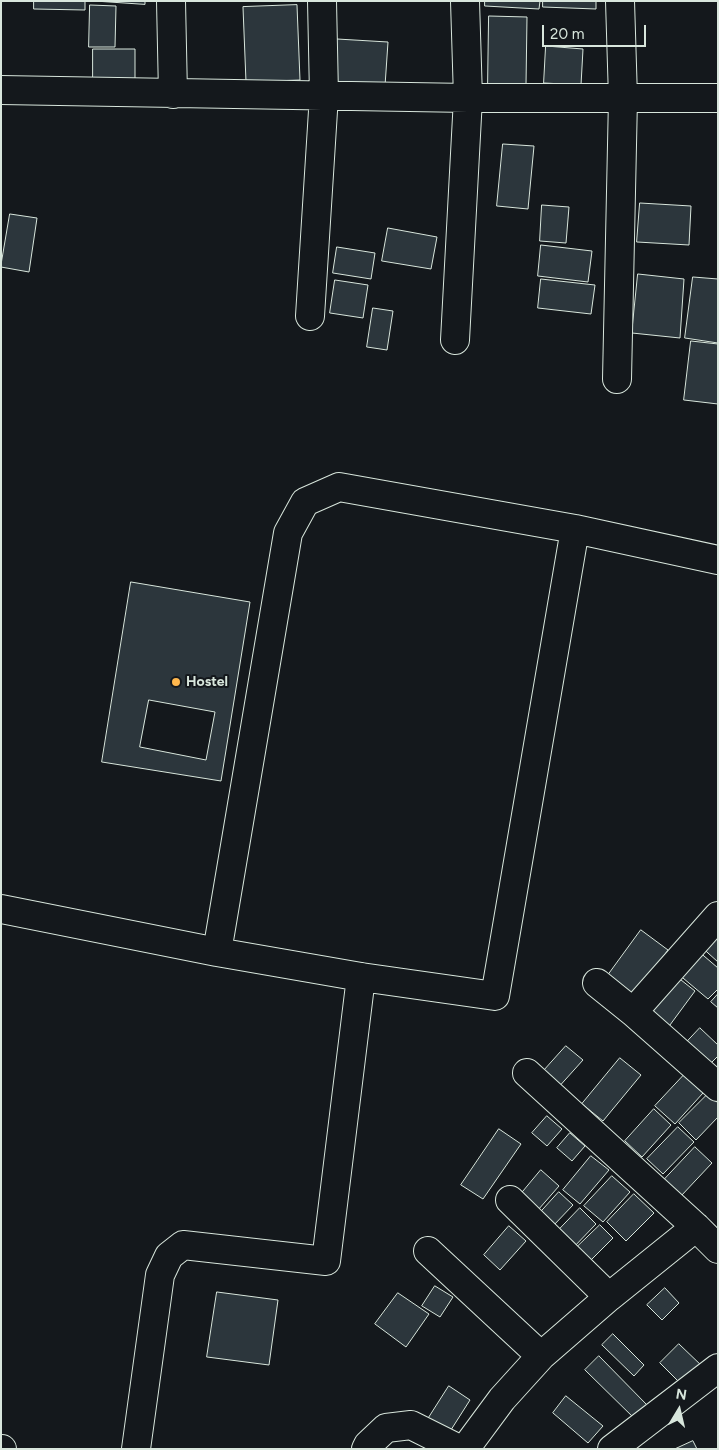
<!DOCTYPE html>
<style>
body{margin:0}
#map{position:relative;width:719px;height:1450px;overflow:hidden;background:#14181c;font-family:Figtree,sans-serif}
canvas{display:block}
.frame{position:absolute;inset:0;border:2px solid #d8e6dc;pointer-events:none}
.north{position:absolute;left:654px;top:1385px;width:50px;height:50px;-webkit-text-stroke:4px #14181c;paint-order:stroke;rotate:9deg;font-size:14px;font-weight:700;line-height:20px;text-align:center;color:#d8e6dc}
.north::after{content:'';display:block;margin:auto;width:18px;height:22px;background:#d8e6dc;clip-path:polygon(50% 0,100% 100%,50% 72%,0 100%)}
.scale{position:absolute;left:542px;top:25px;width:104px;height:22px;box-sizing:border-box;border:2px solid #d8e6dc;border-top:0;padding-left:6px;font-size:15px;line-height:18px;white-space:nowrap;color:#d8e6dc;-webkit-text-stroke:4px #14181c;paint-order:stroke}
</style>
<div id="map">
<canvas width="719" height="1450"></canvas>
<div class="frame"></div>
<div class="north">N</div>
<div class="scale">20 m</div>
</div>
<script>
const ctx = document.querySelector('canvas').getContext('2d');
ctx.lineJoin = 'round';
function fillPath(path, color) {
  ctx.fillStyle = color;
  ctx.fill(path, 'evenodd');
}
function trace(path, color, width, dash) {
  ctx.strokeStyle = color;
  ctx.lineWidth = width;
  ctx.lineCap = dash ? 'butt' : 'round';
  ctx.setLineDash(dash || []);
  ctx.stroke(path);
}
function label(font, color, halo, rows, align = 'center') {
  ctx.font = font + ' Figtree,sans-serif';
  ctx.lineWidth = 4;
  ctx.setLineDash([]);
  ctx.textBaseline = 'middle';
  ctx.strokeStyle = halo;
  ctx.fillStyle = color;
  for (const [text, x, y, turn = 0] of rows) {
    ctx.save();
    ctx.translate(x, y);
    ctx.rotate((+turn || 0) * Math.PI / 180);
    ctx.textAlign = isNaN(turn) ? turn : align;
    if (halo) ctx.strokeText(text, 0, 0);
    ctx.fillText(text, 0, 0);
    ctx.restore();
  }
}
const building = new Path2D(`
 M 34,1 L 85,1 L 85,10 L 34,9 Z
 M 95,1 L 145,1 L 145,4 Z
 M 485,1 L 540,1 L 539,9 L 485,6 Z
 M 543,1 L 596,1 L 596,9 L 543,7 Z
 M 90,5 L 116,6 L 115,47 L 89,47 Z
 M 297,5 L 300,80 L 246,82 L 243,7 Z
 M 489,16 L 527,17 L 526,85 L 488,84 Z
 M 337,39 L 388,42 L 385,86 L 335,83 Z
 M 546,46 L 583,49 L 581,85 L 544,83 Z
 M 93,49 L 135,49 L 135,80 L 93,80 Z
 M 503,144 L 534,146 L 528,209 L 497,206 Z
 M 640,203 L 691,206 L 689,245 L 637,242 Z
 M 542,205 L 569,207 L 566,243 L 540,241 Z
 M 10,214 L 37,218 L 29,272 L 1,267 Z
 M 388,228 L 437,237 L 431,269 L 382,261 Z
 M 541,245 L 592,251 L 588,282 L 538,276 Z
 M 337,247 L 375,253 L 371,279 L 333,273 Z
 M 638,274 L 684,279 L 680,338 L 632,333 Z
 M 693,277 L 718,279 L 718,343 L 685,338 Z
 M 541,279 L 595,285 L 591,314 L 538,308 Z
 M 335,280 L 368,285 L 363,318 L 330,313 Z
 M 373,308 L 393,311 L 387,350 L 367,347 Z
 M 691,341 L 718,344 L 718,404 L 684,400 Z
 M 131,582 L 250,602 L 221,781 L 102,762 Z
 M 149,700 L 215,712 L 206,760 L 140,747 Z
 M 641,930 L 668,950 L 634,997 L 606,978 Z
 M 718,930 L 718,962 L 698,944 Z
 M 697,950 L 718,968 L 718,989 L 708,999 L 677,973 Z
 M 676,976 L 695,991 L 667,1029 L 647,1014 Z
 M 718,994 L 718,1008 L 711,1002 Z
 M 700,1028 L 718,1045 L 718,1056 L 708,1066 L 685,1044 Z
 M 566,1046 L 583,1060 L 556,1090 L 540,1075 Z
 M 620,1058 L 641,1075 L 603,1121 L 582,1104 Z
 M 684,1075 L 703,1093 L 675,1124 L 655,1106 Z
 M 708,1094 L 718,1103 L 718,1117 L 696,1140 L 679,1123 Z
 M 654,1109 L 671,1125 L 642,1157 L 625,1141 Z
 M 547,1116 L 562,1129 L 547,1146 L 532,1133 Z
 M 678,1127 L 694,1142 L 663,1174 L 647,1159 Z
 M 499,1129 L 521,1144 L 483,1199 L 461,1185 Z
 M 570,1133 L 585,1146 L 572,1161 L 557,1148 Z
 M 695,1147 L 712,1163 L 681,1196 L 664,1180 Z
 M 591,1156 L 609,1170 L 580,1204 L 563,1190 Z
 M 541,1170 L 559,1186 L 538,1210 L 521,1194 Z
 M 612,1176 L 630,1192 L 603,1222 L 584,1206 Z
 M 559,1192 L 573,1205 L 553,1226 L 539,1214 Z
 M 634,1194 L 654,1213 L 626,1241 L 607,1222 Z
 M 580,1208 L 596,1224 L 571,1250 L 555,1234 Z
 M 600,1225 L 613,1238 L 586,1265 L 573,1251 Z
 M 509,1226 L 526,1241 L 500,1270 L 484,1255 Z
 M 435,1286 L 453,1297 L 440,1317 L 422,1306 Z
 M 665,1288 L 679,1303 L 662,1320 L 647,1305 Z
 M 217,1292 L 278,1300 L 269,1365 L 207,1357 Z
 M 398,1293 L 429,1314 L 406,1347 L 375,1324 Z
 M 613,1334 L 644,1365 L 634,1376 L 602,1345 Z
 M 679,1344 L 703,1367 L 684,1387 L 660,1363 Z
 M 599,1356 L 648,1406 L 637,1421 L 585,1370 Z
 M 449,1386 L 470,1400 L 449,1433 L 428,1419 Z
 M 566,1396 L 603,1426 L 588,1443 L 553,1413 Z
 M 693,1441 L 697,1449 L 675,1449 Z`);
const minor = new Path2D(`
 M 171,1 L 173,94
 M 1,90 L 468,98 L 718,98
 M 310,316 L 324,95 L 322,1
 M 455,340 L 468,98 L 465,1
 M 617,379 L 623,98 L 620,1
 M 1,909 L 217,952 L 361,977 L 495,996 L 575,529
 M 217,952 L 288,533 L 305,502 L 339,487 L 575,529 L 718,560
 M 597,983 L 633,1012 L 718,1087
 M 633,1012 L 718,916
 M 527,1073 L 696,1227 L 718,1249
 M 510,1200 L 609,1297
 M 428,1251 L 541,1356
 M 1,1449 L 2,1449
 M 136,1449 L 160,1275 L 169,1256 L 183,1245 L 326,1261 L 361,977
 M 366,1449 L 368,1445 L 386,1428 L 411,1425 L 459,1449
 M 465,1449 L 502,1399 L 541,1356 L 609,1297 L 696,1227
 M 612,1449 L 718,1368`);
const markers = [
 [176,682,5,"#ffb74d"]
];
const poiNames = [
 ["Hostel",186,682]
];
fillPath(building, '#2c363c');
trace(building, '#d8e6dc', 1);
trace(minor, '#d8e6dc', 30);
trace(minor, '#14181c', 28);
for (const [x, y, r, color] of markers) {
  const dot = new Path2D();
  dot.arc(x, y, r, 0, 2 * Math.PI);
  ctx.fillStyle = color;
  ctx.fill(dot);
  trace(dot, '#14181c', 2);
}
label('bold 14px', '#d8e6dc', '#14181c', poiNames, 'left');
</script>
